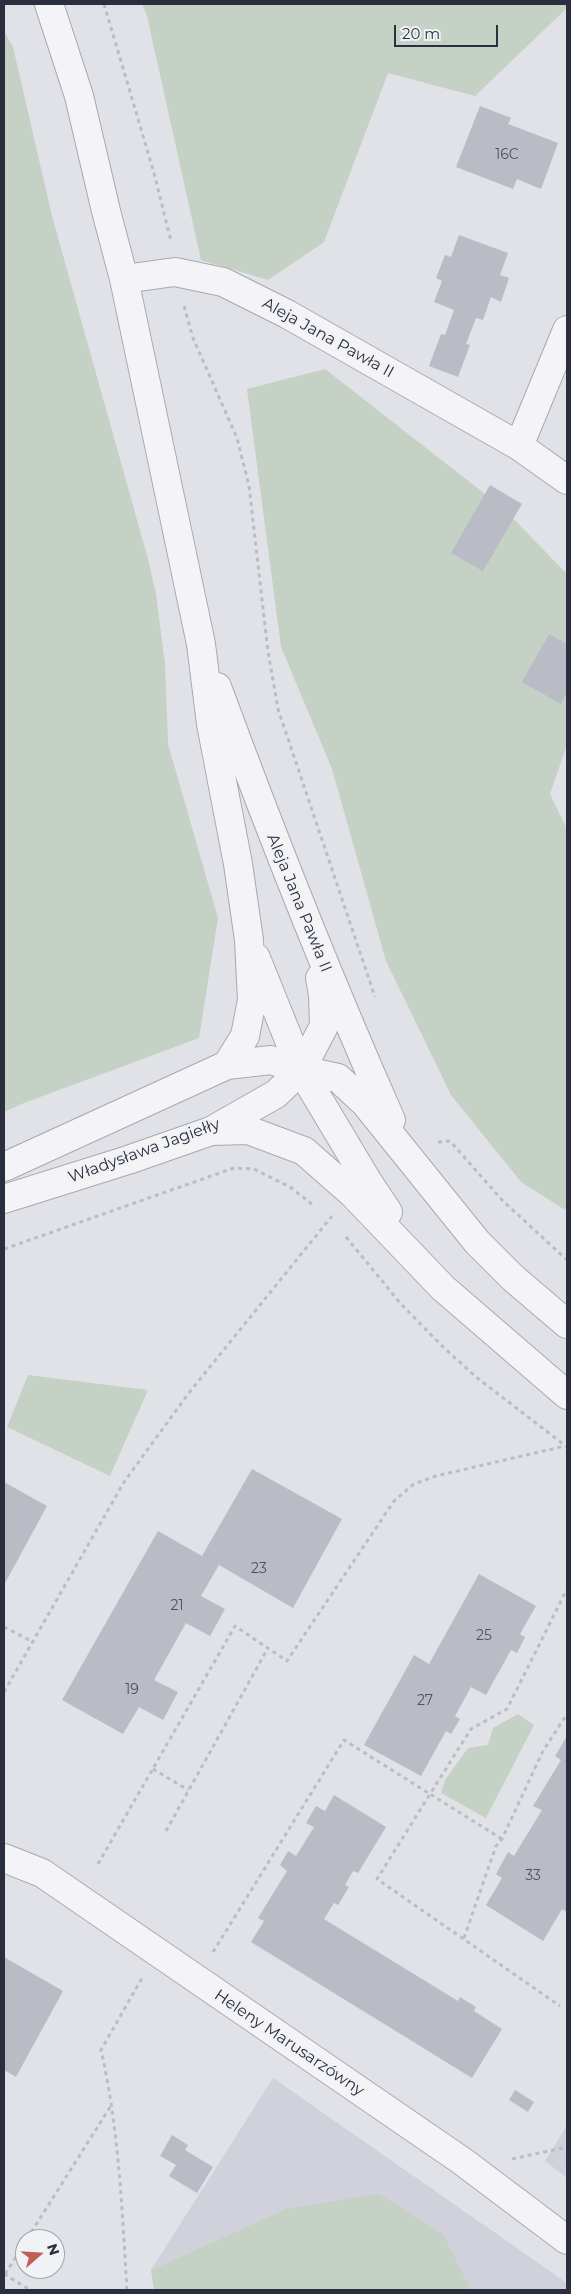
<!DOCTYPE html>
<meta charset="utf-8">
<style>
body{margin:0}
#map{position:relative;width:571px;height:2294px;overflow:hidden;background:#e1e2e8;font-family:Montserrat,sans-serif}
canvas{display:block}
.frame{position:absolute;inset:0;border:5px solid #2b2e3e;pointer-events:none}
.north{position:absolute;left:15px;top:2229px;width:50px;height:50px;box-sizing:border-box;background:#f1f2f6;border:1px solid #a2a4ac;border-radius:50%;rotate:71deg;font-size:14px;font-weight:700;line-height:20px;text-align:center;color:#2b2e3e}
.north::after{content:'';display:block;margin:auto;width:18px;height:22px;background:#c05f54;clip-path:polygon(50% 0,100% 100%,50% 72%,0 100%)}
.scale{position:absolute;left:394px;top:25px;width:104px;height:22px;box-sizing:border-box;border:2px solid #2b2e3e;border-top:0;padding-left:6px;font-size:15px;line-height:18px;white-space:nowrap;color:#2b2e3e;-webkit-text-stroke:4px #f1f2f6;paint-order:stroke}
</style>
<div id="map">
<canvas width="571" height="2294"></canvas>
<div class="frame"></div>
<div class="north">N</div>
<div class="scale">20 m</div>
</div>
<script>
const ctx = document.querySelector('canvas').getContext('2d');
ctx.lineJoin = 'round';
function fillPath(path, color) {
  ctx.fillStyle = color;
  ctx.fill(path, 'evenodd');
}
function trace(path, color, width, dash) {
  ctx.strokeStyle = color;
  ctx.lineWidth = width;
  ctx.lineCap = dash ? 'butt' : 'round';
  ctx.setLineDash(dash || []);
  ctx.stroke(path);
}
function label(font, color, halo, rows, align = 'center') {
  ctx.font = font + ' Montserrat,sans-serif';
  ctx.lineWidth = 4.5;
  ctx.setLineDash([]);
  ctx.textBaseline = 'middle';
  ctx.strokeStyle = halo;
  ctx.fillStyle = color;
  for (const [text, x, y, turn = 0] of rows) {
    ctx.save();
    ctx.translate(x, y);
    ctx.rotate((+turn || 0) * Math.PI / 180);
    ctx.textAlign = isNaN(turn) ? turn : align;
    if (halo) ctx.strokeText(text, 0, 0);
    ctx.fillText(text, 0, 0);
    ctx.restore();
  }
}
const built = new Path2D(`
 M 273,2078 L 567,2283 L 567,2290 L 467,2290 L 469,2287 L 285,2209 L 151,2270 Z
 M 567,2125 L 567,2178 L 545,2161 Z`);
const green = new Path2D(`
 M 142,4 L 567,4 L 567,8 L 475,96 L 388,73 L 324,242 L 268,280 L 201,260 L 147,16 Z
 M 4,31 L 13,47 L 52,216 L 148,559 L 156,594 L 165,664 L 168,744 L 218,918 L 199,1038 L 24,1103 L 4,1112 Z
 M 325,369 L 503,508 L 567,574 L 567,745 L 550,794 L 567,829 L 567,1206 L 565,1210 L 521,1182 L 451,1095 L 386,961 L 332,769 L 281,647 L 247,389 Z
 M 28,1375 L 148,1390 L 110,1476 L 7,1427 Z
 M 518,1714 L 534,1725 L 486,1818 L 441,1793 L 445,1780 L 468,1748 L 488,1745 L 493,1728 Z
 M 379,2194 L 443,2234 L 469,2287 L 467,2290 L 154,2290 L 151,2270 L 285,2209 Z`);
const building = new Path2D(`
 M 480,106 L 511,118 L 508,124 L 558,143 L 541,189 L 517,179 L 513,189 L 456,167 Z
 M 459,235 L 508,253 L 500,275 L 509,278 L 501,302 L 491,297 L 483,320 L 476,318 L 466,344 L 470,345 L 458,377 L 429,366 L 441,334 L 445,335 L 454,310 L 434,302 L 442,281 L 436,278 L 445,255 L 451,257 Z
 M 490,485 L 522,504 L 483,571 L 451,553 Z
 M 549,634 L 567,644 L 567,692 L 561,704 L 522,682 Z
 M 252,1469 L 342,1519 L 293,1608 L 219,1565 L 201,1596 L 225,1609 L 210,1636 L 186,1623 L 154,1680 L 178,1692 L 163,1720 L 139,1707 L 123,1734 L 62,1700 L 158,1531 L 202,1556 Z
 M 4,1482 L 47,1506 L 4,1585 Z
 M 479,1574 L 536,1606 L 520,1634 L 525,1637 L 517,1653 L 511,1650 L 486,1695 L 471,1687 L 455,1716 L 460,1719 L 451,1734 L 446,1731 L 421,1776 L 364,1745 L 414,1655 L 429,1664 Z
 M 567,1736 L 567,1912 L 562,1909 L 543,1941 L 486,1905 L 502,1878 L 496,1874 L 508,1852 L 514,1856 L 542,1810 L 533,1806 L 561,1760 L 555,1756 Z
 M 334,1795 L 386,1827 L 358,1873 L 353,1871 L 345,1885 L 349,1887 L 338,1905 L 334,1903 L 324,1919 L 458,2001 L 460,1997 L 476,2007 L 474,2011 L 502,2029 L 472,2078 L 251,1942 L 264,1921 L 258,1918 L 287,1871 L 280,1865 L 288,1851 L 296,1856 L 314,1827 L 306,1823 L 316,1806 L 325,1811 Z
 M 4,1957 L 63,1991 L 16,2077 L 4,2070 Z
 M 515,2090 L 534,2102 L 528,2112 L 509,2100 Z
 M 172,2135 L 188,2145 L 185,2150 L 213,2167 L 197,2193 L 169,2176 L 176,2165 L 160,2156 Z`);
const path = new Path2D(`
 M 104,4 L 154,173 L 171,241
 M 184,306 L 193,338 L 237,438 L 249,486 L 268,652 L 278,709 L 375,997
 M 438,1142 L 450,1141 L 503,1201 L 567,1260
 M 346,1237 L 401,1304 L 441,1345 L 476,1377 L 567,1447
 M 4,1249 L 234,1168 L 254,1169 L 290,1187 L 313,1205
 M 4,1627 L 33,1642
 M 4,1692 L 124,1482 L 188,1394 L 332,1216
 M 153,1769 L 188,1790
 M 166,1831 L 268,1648
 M 502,1839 L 430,1794 L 471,1729 L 507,1709 L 567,1589
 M 98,1864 L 235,1626 L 287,1661 L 394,1501 L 414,1484 L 436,1476 L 565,1446
 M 464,1938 L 496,1846 L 502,1839 L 543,1751 L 567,1714
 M 213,1952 L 344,1740 L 430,1794 L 377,1879 L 560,2006
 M 512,2159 L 567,2147
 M 27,2239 L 112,2104
 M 4,2274 L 30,2290
 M 5,2274 L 25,2243
 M 127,2290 C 122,2210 119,2129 101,2050 L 142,1978`);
const minor = new Path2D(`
 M 49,4 L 79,96 L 106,211 L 124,279 L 201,644 L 211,724 L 238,864 L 249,940 L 252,1000 L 245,1036 L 227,1065
 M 124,279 L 175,272 L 223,282 L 287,314 L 519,446 L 567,480
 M 519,446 L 567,330
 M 217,687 C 271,833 328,978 391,1120
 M 256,958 L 301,1070 L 368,1182 L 388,1212
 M 212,1131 L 248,1130 L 304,1151 L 353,1194 L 443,1288 L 567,1395
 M 4,1167 L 227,1065 L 271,1060 L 301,1070 L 338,1078 L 365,1103 L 477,1242 L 513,1278 L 567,1324
 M 4,1199 L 128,1160 L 211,1131 L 276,1094 L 301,1070 L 324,1026 L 323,995 L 320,978
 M 4,1858 L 42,1873 L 462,2161 L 567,2240`);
const numberNames = [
 ["16C",507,155],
 ["23",259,1569],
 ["21",177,1606],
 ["25",484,1636],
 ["19",132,1690],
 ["27",425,1701],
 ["33",533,1876]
];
const streetNames = [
 ["Aleja Jana Pawła II",328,338,29],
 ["Aleja Jana Pawła II",299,903,68],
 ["Władysława Jagiełły",144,1151,-20],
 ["Heleny Marusarzówny",289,2043,34]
];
fillPath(built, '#d0d1da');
fillPath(green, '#c4d1c4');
fillPath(building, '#b9bbc5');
trace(minor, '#a7a8b2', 30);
trace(path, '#bcbdc3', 3, [4, 4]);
trace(minor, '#f4f4f7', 28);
label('14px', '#4e5160', null, numberNames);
label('16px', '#2b2e3e', '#f1f2f6', streetNames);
</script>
